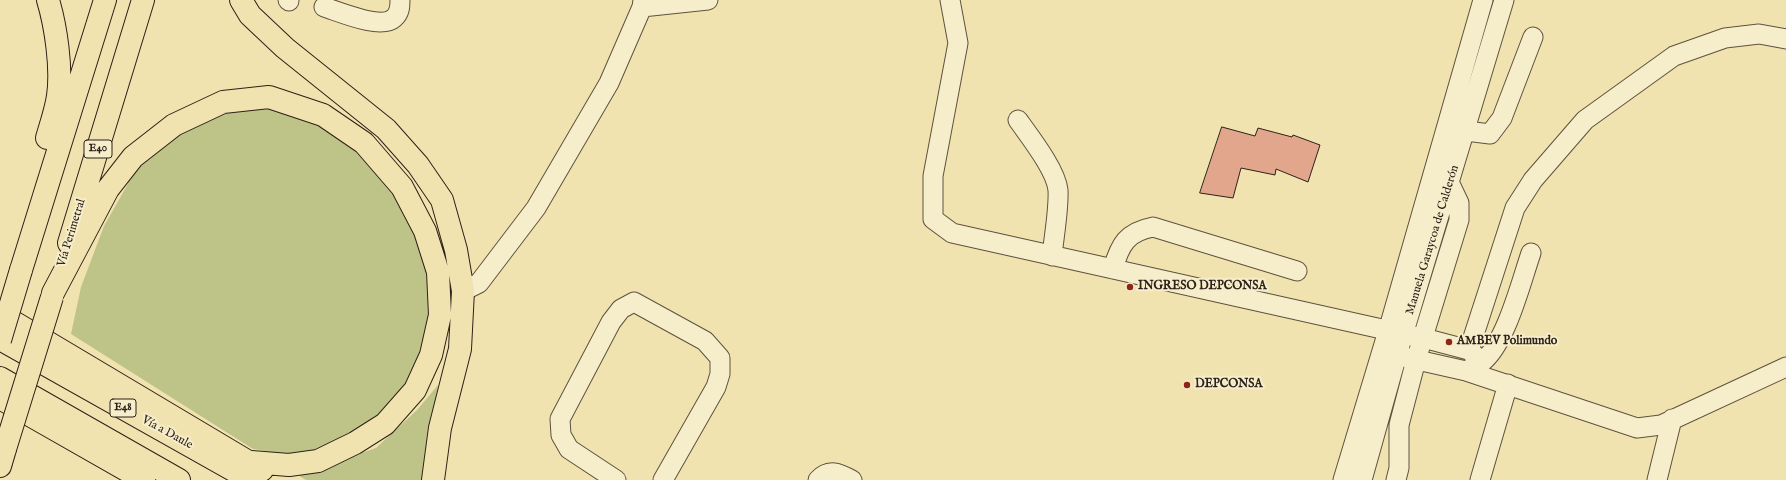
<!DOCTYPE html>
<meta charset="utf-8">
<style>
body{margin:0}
canvas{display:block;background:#f1e3af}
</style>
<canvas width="1786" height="480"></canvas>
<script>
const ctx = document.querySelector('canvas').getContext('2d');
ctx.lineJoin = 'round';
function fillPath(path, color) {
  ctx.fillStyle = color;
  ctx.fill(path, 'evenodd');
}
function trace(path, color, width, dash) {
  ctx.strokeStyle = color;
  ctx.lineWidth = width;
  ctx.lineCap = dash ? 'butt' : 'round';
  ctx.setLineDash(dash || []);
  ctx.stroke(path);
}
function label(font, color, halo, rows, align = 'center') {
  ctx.font = font + ' "IM FELL English",serif';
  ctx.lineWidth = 4;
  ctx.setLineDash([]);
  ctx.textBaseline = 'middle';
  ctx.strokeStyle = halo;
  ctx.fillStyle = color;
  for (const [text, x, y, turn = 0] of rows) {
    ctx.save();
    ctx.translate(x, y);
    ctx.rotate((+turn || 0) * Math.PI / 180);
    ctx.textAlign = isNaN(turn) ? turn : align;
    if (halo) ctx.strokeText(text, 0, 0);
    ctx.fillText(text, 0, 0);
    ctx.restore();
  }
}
const green = new Path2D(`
 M 260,105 L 303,115 L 351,141 L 396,190 L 412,224 L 426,262 L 431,298 L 428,334 L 415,373 L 392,404 L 360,430 L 333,447 L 291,455 L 253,449 L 71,334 L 81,287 L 104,226 L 142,159 L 173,134 L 212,114 Z
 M 438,385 L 424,472 L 425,480 L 306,480 L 298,475 L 376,448 L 417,410 Z`);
const building = new Path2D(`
 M 1222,127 L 1255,136 L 1258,128 L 1292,137 L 1293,135 L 1320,145 L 1308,182 L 1276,169 L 1275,175 L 1241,168 L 1233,198 L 1200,193 Z`);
const minor = new Path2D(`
 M 288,0 L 289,1
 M 950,0 L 958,43 L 933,176 L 933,219 L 952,233 L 1431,340 L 1469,350 L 1482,362
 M 324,7 C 340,12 381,30 394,18 C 400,13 400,6 400,0
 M 642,7 L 708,0
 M 1018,120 C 1030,137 1056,170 1058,190 C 1059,209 1054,236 1052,256
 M 1466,131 L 1490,134 L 1502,118 L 1533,37
 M 1113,269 C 1120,244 1127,232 1153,227 L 1297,271
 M 463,291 L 479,283 L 536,208 L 609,83 L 642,7 L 643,0
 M 1469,350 L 1515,208 L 1533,180 L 1585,120 L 1674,56 L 1725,38 L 1759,34 L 1786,39
 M 1404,357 L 1466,371 C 1471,368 1477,366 1482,362 C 1506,343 1521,282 1531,253
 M 1466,371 L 1637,428 L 1661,425 L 1786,367
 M 616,480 L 569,449 L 561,435 L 560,419 L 611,322 L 621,309 L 634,302 L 705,341 L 720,358 L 720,374 L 716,387 L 663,480
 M 818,480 C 829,468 839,473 852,480
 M 1343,480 L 1388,331 L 1483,0
 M 1362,480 L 1397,355 L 1504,0
 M 1396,480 L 1399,468 L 1399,425 L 1416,360 L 1459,220 L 1459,203 L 1450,184
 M 1480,480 L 1508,384
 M 1657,480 L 1672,419`);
const highway = new Path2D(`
 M 241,0 L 250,15 L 285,48 L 386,129 L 418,165 L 442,200 L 456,250 L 463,291 L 460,349 L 440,428 L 433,480
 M 47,138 C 51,124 56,110 58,96 C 62,68 56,27 48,0
 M 69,243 L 143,0
 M 21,270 L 105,0
 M 53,293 L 108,189 L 133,157 L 174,125 L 223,102 L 269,97 L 323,115 L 364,143 L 402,187 L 425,231 L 438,272 L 440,315 L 431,355 L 415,390 L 385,424 L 355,443 L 318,461 L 289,465 L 251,462
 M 0,314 L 262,470
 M 0,339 L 251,480
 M 0,378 L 179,480
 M 0,398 L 144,480
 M 0,466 L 5,449`);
const highwayBridge = new Path2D(`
 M 0,340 L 21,270
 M 5,449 L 52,297`);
const markers = [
 [1130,287,4,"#8f2418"],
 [1449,342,4,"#8f2418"],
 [1187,385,4,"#8f2418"]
];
const shields = [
 [98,149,28],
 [123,408,26]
];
const shieldNames = [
 ["E40",98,149],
 ["E48",123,408]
];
const streetNames = [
 ["Vía Perimetral",72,233,-73],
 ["Manuela Garaycoa de Calderón",1433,240,-73],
 ["Vía a Daule",167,433,29]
];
const poiNames = [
 ["INGRESO DEPCONSA",1138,287],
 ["AMBEV Polimundo",1457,342],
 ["DEPCONSA",1195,385]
];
fillPath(green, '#bec388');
fillPath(building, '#e1a68c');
trace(building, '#2d2119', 1);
trace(minor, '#5e523e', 21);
trace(highway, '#2d2119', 24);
trace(minor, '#f6edcb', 19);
trace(highway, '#f1e3af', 22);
trace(highwayBridge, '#2d2119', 24, []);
trace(highwayBridge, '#f1e3af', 22);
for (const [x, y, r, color] of markers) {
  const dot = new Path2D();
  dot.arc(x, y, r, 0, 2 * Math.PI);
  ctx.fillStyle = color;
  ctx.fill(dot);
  trace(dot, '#f6edcb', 1.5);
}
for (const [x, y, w] of shields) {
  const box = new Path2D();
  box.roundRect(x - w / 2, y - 9, w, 18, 3);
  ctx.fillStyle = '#f6edcb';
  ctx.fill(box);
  trace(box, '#2d2119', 1);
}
label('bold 11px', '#2d2119', null, shieldNames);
label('12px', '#2d2119', '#f6edcb', streetNames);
label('bold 12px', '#2d2119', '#f6edcb', poiNames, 'left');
</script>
